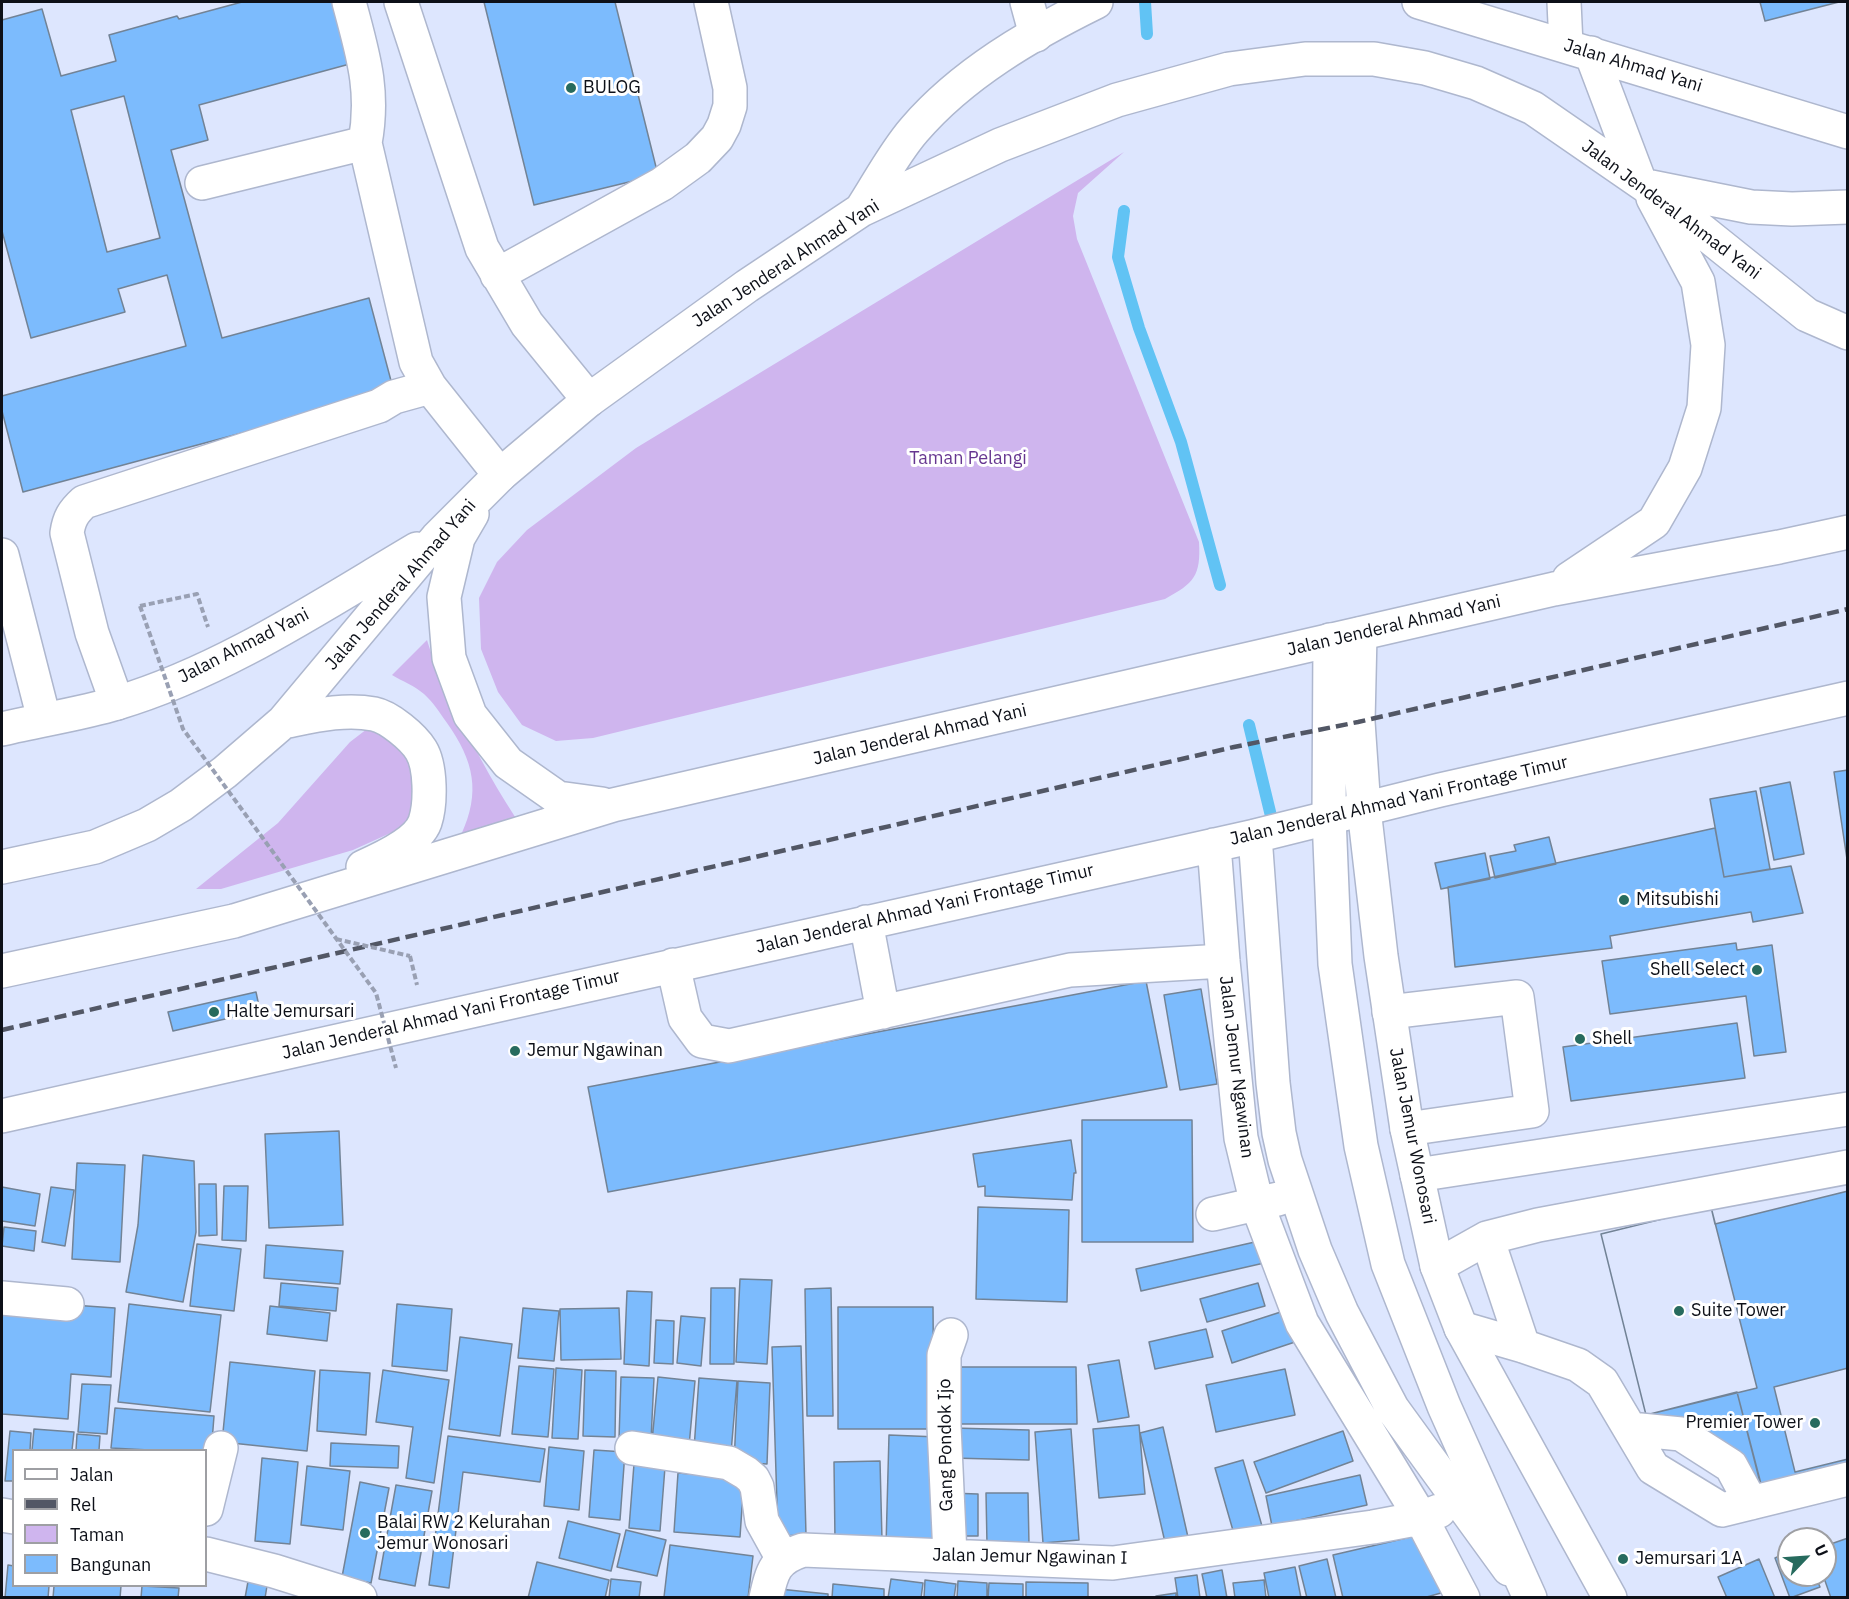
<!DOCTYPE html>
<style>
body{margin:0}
#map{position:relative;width:1849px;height:1599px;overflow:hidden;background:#dde6fe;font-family:"IBM Plex Sans",sans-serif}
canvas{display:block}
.frame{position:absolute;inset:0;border:3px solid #0d1018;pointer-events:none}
.legend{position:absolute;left:12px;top:1449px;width:195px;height:138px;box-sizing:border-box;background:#fff;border:2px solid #9e9fa3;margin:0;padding:8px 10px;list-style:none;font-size:18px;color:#0d1018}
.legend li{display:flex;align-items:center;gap:12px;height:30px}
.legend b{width:30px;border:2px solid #9e9fa3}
.north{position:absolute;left:1777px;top:1527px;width:60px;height:60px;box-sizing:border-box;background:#fff;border:2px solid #9e9fa3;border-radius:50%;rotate:65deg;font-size:16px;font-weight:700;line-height:24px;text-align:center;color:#0d1018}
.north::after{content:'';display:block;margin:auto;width:21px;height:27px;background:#276b5e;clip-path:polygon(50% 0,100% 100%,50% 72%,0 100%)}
</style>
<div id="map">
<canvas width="1849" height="1599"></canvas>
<div class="frame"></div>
<ul class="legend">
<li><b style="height:8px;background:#fff"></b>Jalan</li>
<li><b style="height:8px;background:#525765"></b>Rel</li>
<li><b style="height:16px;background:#cfb5ee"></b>Taman</li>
<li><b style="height:16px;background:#7cbbfd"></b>Bangunan</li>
</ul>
<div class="north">U</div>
</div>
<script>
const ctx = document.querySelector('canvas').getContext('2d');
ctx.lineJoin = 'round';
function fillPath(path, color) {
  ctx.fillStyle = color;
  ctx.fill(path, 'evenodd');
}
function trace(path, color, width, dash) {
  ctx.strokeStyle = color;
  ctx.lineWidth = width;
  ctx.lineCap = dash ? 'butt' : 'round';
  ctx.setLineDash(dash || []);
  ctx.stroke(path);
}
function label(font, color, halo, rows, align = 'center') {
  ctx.font = font + ' "IBM Plex Sans",sans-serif';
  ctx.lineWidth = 6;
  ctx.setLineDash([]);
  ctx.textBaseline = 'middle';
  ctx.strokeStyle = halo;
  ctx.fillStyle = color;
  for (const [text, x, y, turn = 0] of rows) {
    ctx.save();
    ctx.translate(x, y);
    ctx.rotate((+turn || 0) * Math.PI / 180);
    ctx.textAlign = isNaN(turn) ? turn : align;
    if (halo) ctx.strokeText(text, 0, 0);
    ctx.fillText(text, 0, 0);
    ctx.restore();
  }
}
const green = new Path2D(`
 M 1124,152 L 1078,193 L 1073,216 L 1077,239 L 1199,542 C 1201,576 1194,583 1165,599 L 593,738 L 556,741 L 522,725 L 498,692 L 481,649 L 479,598 L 497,562 L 527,530 L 636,448 Z
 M 427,640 C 435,667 447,692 459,717 C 479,757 499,794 524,830 L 461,835 C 481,792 474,761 447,723 C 440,713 433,702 424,694 C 415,686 402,681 392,675 Z
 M 367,729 L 407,735 L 424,810 L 395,831 L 353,850 L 221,889 L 196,889 L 278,823 L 350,742 Z`);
const stream = new Path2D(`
 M 1145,2 L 1147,34
 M 1124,211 L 1118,257 L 1139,328 L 1181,442 L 1220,585
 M 1249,725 L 1271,816`);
const building = new Path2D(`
 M 242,2 L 341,2 L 357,62 L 199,105 L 208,140 L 171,150 L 222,338 L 369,298 L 394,392 L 23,492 L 2,411 L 2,396 L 186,346 L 167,275 L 118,289 L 125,312 L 31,338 L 2,231 L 2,20 L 42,9 L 61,76 L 116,61 L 109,35 L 177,16 L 179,19 ZM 124,96 L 160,238 L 107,252 L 71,110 Z
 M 484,2 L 615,2 L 658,175 L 534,205 Z
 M 1760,2 L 1839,2 L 1765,21 Z
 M 1848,770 L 1848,866 L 1834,772 Z
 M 1790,782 L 1804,854 L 1774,860 L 1760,788 Z
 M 1756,791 L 1770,869 L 1724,877 L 1710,799 Z
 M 1715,828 L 1724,877 L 1791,866 L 1803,913 L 1753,922 L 1751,912 L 1610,936 L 1612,948 L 1455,967 L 1448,887 Z
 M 1549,837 L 1556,864 L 1495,878 L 1490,856 L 1516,851 L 1514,845 Z
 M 1485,853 L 1490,879 L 1441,889 L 1435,863 Z
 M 1736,943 L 1737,950 L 1772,945 L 1786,1052 L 1754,1056 L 1746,996 L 1610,1014 L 1602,961 Z
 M 1146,981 L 1167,1087 L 608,1192 L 588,1087 Z
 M 1201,989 L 1217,1084 L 1180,1090 L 1164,995 Z
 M 256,992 L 260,1011 L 173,1031 L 168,1012 Z
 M 1737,1023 L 1745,1078 L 1571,1101 L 1563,1047 Z
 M 1082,1120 L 1192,1120 L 1193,1242 L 1082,1242 Z
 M 339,1131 L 343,1225 L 269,1228 L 265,1134 Z
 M 1071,1140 L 1076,1173 L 1074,1173 L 1072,1200 L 985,1196 L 985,1186 L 978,1187 L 973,1154 Z
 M 143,1155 L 194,1161 L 196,1232 L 183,1302 L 126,1292 L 138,1225 Z
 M 77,1163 L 125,1165 L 120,1262 L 72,1259 Z
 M 199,1184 L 216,1184 L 217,1235 L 199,1236 Z
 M 224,1186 L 248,1186 L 246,1241 L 222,1240 Z
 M 2,1187 L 40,1194 L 35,1226 L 2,1221 Z
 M 51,1187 L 74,1190 L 65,1246 L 42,1242 Z
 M 1848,1191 L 1848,1473 L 1763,1494 L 1737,1392 L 1646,1415 L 1601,1234 L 1711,1207 L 1715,1224 Z
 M 978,1207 L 1069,1210 L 1067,1302 L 976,1299 Z
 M 1711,1207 L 1757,1388 L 1646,1415 L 1601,1234 Z
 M 4,1227 L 36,1231 L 34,1251 L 2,1246 Z
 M 1268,1239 L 1273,1261 L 1141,1291 L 1136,1269 Z
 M 197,1244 L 241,1249 L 234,1311 L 190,1306 Z
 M 266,1245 L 343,1251 L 340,1284 L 264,1278 Z
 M 740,1279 L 772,1280 L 767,1364 L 736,1362 Z
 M 281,1283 L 338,1288 L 336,1311 L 279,1306 Z
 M 1258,1283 L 1265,1306 L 1207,1322 L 1200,1299 Z
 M 711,1288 L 735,1288 L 734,1364 L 710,1364 Z
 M 831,1288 L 833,1416 L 807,1416 L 805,1289 Z
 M 627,1291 L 652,1292 L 649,1366 L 624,1364 Z
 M 2,1300 L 115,1308 L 111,1377 L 71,1374 L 68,1419 L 2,1414 Z
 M 129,1304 L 221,1315 L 210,1412 L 118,1402 Z
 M 397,1304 L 452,1309 L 447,1371 L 392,1366 Z
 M 270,1306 L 330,1313 L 327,1341 L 267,1334 Z
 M 838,1307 L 933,1307 L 934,1429 L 838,1429 Z
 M 523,1308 L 559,1311 L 554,1361 L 518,1358 Z
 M 619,1308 L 621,1359 L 561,1360 L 560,1309 Z
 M 1293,1308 L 1304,1339 L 1232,1363 L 1222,1331 Z
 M 681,1316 L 705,1318 L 701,1366 L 677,1363 Z
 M 656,1320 L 674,1321 L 673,1364 L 654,1363 Z
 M 1206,1329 L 1213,1357 L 1155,1369 L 1149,1342 Z
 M 460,1337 L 512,1344 L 500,1436 L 449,1429 Z
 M 801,1346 L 806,1535 L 778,1536 L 772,1347 Z
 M 1119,1360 L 1129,1417 L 1098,1422 L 1088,1365 Z
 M 230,1362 L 315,1371 L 307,1451 L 222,1442 Z
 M 519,1366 L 554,1369 L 548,1437 L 512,1434 Z
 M 950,1367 L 1076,1367 L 1077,1424 L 951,1424 Z
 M 556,1368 L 582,1370 L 578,1439 L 552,1438 Z
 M 1848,1368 L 1848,1459 L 1795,1472 L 1774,1387 Z
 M 1285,1369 L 1295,1415 L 1216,1432 L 1206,1385 Z
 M 320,1370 L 370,1373 L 366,1435 L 317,1431 Z
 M 383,1370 L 449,1380 L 434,1483 L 406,1478 L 413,1427 L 376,1422 Z
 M 585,1370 L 616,1371 L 615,1437 L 583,1436 Z
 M 621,1377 L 654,1378 L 651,1440 L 619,1439 Z
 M 658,1377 L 695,1381 L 689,1446 L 652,1442 Z
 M 699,1378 L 737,1381 L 731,1453 L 694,1449 Z
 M 738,1381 L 770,1383 L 767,1464 L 734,1462 Z
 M 82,1384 L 111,1385 L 107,1434 L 78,1432 Z
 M 1737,1392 L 1761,1484 L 1744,1480 L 1646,1415 Z
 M 115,1408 L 214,1416 L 211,1455 L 206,1450 L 149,1450 L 111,1448 Z
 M 1139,1425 L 1145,1494 L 1099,1498 L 1093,1429 Z
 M 1163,1427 L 1190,1546 L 1167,1551 L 1140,1433 Z
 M 953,1428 L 1029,1430 L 1029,1460 L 952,1458 Z
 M 34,1429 L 74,1432 L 72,1450 L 32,1450 Z
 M 1071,1429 L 1079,1540 L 1043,1543 L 1035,1432 Z
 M 10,1431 L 31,1433 L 30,1450 L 14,1450 L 14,1481 L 5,1481 Z
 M 1343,1431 L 1353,1461 L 1266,1493 L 1254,1462 Z
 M 77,1434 L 100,1436 L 99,1450 L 76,1450 Z
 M 889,1435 L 938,1437 L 935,1548 L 886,1546 Z
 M 448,1436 L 545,1449 L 540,1482 L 463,1472 L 449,1588 L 429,1585 Z
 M 331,1443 L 399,1446 L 398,1468 L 330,1466 Z
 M 549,1447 L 584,1451 L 579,1510 L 544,1506 Z
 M 594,1450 L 625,1452 L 620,1520 L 589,1517 Z
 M 262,1458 L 298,1462 L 290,1544 L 255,1541 Z
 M 1243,1460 L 1264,1533 L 1236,1541 L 1215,1468 Z
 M 880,1461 L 882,1540 L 835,1541 L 834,1462 Z
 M 634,1464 L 665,1467 L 660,1531 L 629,1528 Z
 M 307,1466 L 350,1471 L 343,1530 L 301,1525 Z
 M 678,1473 L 744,1478 L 740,1537 L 674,1532 Z
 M 1360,1475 L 1367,1505 L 1272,1526 L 1266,1496 Z
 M 360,1482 L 389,1488 L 371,1583 L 342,1577 Z
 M 396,1485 L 432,1491 L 415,1586 L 379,1579 Z
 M 949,1493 L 978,1494 L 978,1536 L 949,1536 Z
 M 986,1493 L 1028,1493 L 1029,1545 L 987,1545 Z
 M 568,1521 L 620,1534 L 611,1571 L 559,1558 Z
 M 626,1530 L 666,1540 L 657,1576 L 617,1567 Z
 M 1428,1533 L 1441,1593 L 1423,1598 L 1343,1598 L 1333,1555 Z
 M 1848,1538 L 1848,1598 L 1831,1598 L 1823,1575 L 1825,1575 L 1825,1546 Z
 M 670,1545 L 753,1556 L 748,1598 L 664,1597 Z
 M 1789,1552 L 1789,1575 L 1815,1575 L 1820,1587 L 1790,1598 L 1775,1558 Z
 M 1327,1559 L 1336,1598 L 1307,1598 L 1299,1566 Z
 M 1759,1559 L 1775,1598 L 1727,1598 L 1718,1577 Z
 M 537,1562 L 609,1580 L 605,1598 L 528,1598 Z
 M 8,1565 L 14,1566 L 14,1586 L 49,1586 L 48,1598 L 5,1598 Z
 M 1295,1567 L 1301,1598 L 1269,1598 L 1264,1573 Z
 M 1222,1570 L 1227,1598 L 1207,1598 L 1202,1574 Z
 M 1197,1575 L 1200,1598 L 1178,1598 L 1175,1578 Z
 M 249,1576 L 268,1580 L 265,1598 L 245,1598 Z
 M 611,1579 L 641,1582 L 639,1598 L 609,1598 Z
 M 891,1579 L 923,1583 L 921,1598 L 888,1598 Z
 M 925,1580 L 956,1584 L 954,1598 L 924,1598 Z
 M 1264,1580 L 1266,1598 L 1235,1598 L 1233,1583 Z
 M 958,1581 L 987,1583 L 987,1598 L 957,1598 Z
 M 1026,1582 L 1088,1583 L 1088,1598 L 1026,1598 Z
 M 989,1583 L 1023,1584 L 1023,1598 L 988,1598 Z
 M 833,1584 L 884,1589 L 884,1598 L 832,1598 Z
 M 54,1586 L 121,1586 L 120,1598 L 53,1598 Z
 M 142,1586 L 179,1588 L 178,1598 L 141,1598 Z
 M 779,1589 L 828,1594 L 828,1598 L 778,1598 Z
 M 1176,1593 L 1176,1598 L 1156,1598 L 1156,1596 Z`);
const path = new Path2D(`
 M 140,606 L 197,594 L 208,627
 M 410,956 L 417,985`);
const minor = new Path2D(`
 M 349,2 C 362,52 375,89 365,143
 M 401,2 L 482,248 L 527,324 L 589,400
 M 1027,2 L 1036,35
 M 1564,2 L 1566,45
 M 202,183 L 365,143 L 416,362 L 430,387 L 500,475
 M 497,275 L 662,184 L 698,158 L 717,138 L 724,125 L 730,106 L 730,88 L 711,2
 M 2,555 L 44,719
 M 117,703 L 92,633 L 67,533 C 69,519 73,512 84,502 L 379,406 L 394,397 L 430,387
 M 1255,836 L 1273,1083 L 1279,1133 L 1285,1160 L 1315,1250 L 1342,1313 L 1392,1408 L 1509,1569
 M 1214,845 L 1223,961 L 1241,1138 L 1257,1204 L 1302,1323 L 1421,1518 L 1463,1598
 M 866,922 L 883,1012
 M 673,965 L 685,1018 L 702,1041 L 729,1046 L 1070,970 L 1223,961
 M 1389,1012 L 1517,997 L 1532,1111 L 1407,1129
 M 2,1116 L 1255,836 L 1440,790 L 1848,698
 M 1417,1175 L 1848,1109
 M 1213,1214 L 1278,1199
 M 1487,1238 L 1523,1346
 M 1437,1266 L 1487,1238 L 1538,1225 L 1848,1167
 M 2,1298 L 67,1304
 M 1461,1328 L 1523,1346 L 1578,1365 L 1602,1382 L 1653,1468 L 1722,1510 L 1848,1479
 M 1630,1429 L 1681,1434 L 1731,1466 L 1751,1503
 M 632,1448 L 729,1463 L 746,1473 L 753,1479 L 757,1487 L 762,1521 L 783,1559
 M 206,1509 L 221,1448
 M 2,1515 L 14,1517
 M 206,1554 L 274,1571 L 360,1598
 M 950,1555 L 944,1426 L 944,1355 L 951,1335
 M 766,1598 C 772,1571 775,1559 803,1550 L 1113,1563 L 1373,1527 L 1421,1518 L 1439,1511`);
const major = new Path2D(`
 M 1360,634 L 1358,722 L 1364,809 L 1381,956 L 1407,1129 L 1437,1266 L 1461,1328 L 1610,1598
 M 1330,640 L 1329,817 L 1335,964 L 1361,1146 L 1388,1264 L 1444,1406 L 1530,1598`);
const highway = new Path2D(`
 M 1419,2 L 1848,132
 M 1591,53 L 1639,180
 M 1651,187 L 1751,207 L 1792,209 L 1848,207
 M 861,210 C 878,184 894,153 914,130 C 962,74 1031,34 1096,2
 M 472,514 L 458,538 L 444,597 L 449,658 L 470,715 L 508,763 L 558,798 L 602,804
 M 1569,579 L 1654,522 L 1685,468 L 1704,408 L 1708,345 L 1698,282 L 1653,198
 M 283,722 C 313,716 344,708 374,714 C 389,717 413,737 421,750 C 431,766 431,804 425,822 C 418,842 381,859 363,867
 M 2,729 C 39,720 81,714 117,703 C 224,671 322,605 417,549
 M 2,867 L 95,847 L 147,825 L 181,805 L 225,772 L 283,722 L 437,538 L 500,475 L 589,400 L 747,286 L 861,210 L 1000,145 L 1117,100 L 1229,69 L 1305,59 L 1374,59 L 1425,68 L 1476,83 L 1533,108 L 1646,186 L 1807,315 L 1848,333
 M 2,971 L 234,921 L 613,805 L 1554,589 L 1779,547 L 1848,532`);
const rail = new Path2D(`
 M 2,1030 L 1234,747 L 1358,722 L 1848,609`);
const pathBridge = new Path2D(`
 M 140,606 L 183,729 L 376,993 L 396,1068
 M 336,939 L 410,956`);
const markers = [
 [571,88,6,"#276b5e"],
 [1624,900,6,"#276b5e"],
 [1757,970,6,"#276b5e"],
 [214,1012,6,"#276b5e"],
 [1580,1039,6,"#276b5e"],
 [515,1051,6,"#276b5e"],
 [1679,1311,6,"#276b5e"],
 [1815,1423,6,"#276b5e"],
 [365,1533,6,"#276b5e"],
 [1623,1559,6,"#276b5e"]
];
const streetNames = [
 ["Jalan Ahmad Yani",1633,66,17],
 ["Jalan Jenderal Ahmad Yani",1671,210,37],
 ["Jalan Jenderal Ahmad Yani",786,264,-33],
 ["Jalan Jenderal Ahmad Yani",401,585,-49],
 ["Jalan Jenderal Ahmad Yani",1394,626,-13],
 ["Jalan Ahmad Yani",244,646,-27],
 ["Jalan Jenderal Ahmad Yani",920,735,-13],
 ["Jalan Jenderal Ahmad Yani Frontage Timur",1399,801,-13],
 ["Jalan Jenderal Ahmad Yani Frontage Timur",925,909,-13],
 ["Jalan Jenderal Ahmad Yani Frontage Timur",451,1015,-13],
 ["Jalan Jemur Ngawinan",1236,1067,83],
 ["Jalan Jemur Wonosari",1412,1136,79],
 ["Gang Pondok Ijo",946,1445,-91],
 ["Jalan Jemur Ngawinan I",1030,1557,1]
];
const poiNames = [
 ["BULOG",583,88],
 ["Mitsubishi",1636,900],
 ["Shell Select",1745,970,"right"],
 ["Halte Jemursari",226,1012],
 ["Shell",1592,1039],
 ["Jemur Ngawinan",527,1051],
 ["Suite Tower",1691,1311],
 ["Premier Tower",1803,1423,"right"],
 ["Balai RW 2 Kelurahan",377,1523],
 ["Jemur Wonosari",377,1544],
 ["Jemursari 1A",1635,1559]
];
const parkNames = [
 ["Taman Pelangi",968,459]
];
fillPath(green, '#cfb5ee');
trace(stream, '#61c3f4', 12);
fillPath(building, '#7cbbfd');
trace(building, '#728396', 1.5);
trace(minor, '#aeb7ce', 36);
trace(major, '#aeb7ce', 36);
trace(highway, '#aeb7ce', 36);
trace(path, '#99a0b3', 4, [6, 3]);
trace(minor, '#fff', 33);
trace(major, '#fff', 33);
trace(highway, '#fff', 33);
trace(rail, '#525765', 4.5, [12, 6]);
trace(pathBridge, '#99a0b3', 4, [6, 3]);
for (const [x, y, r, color] of markers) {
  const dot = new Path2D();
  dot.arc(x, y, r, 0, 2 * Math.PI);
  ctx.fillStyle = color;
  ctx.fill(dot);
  trace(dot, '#fff', 2);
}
label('18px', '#0d1018', '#fff', streetNames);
label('18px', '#0d1018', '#fff', poiNames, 'left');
label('18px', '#663690', '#fff', parkNames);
</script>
